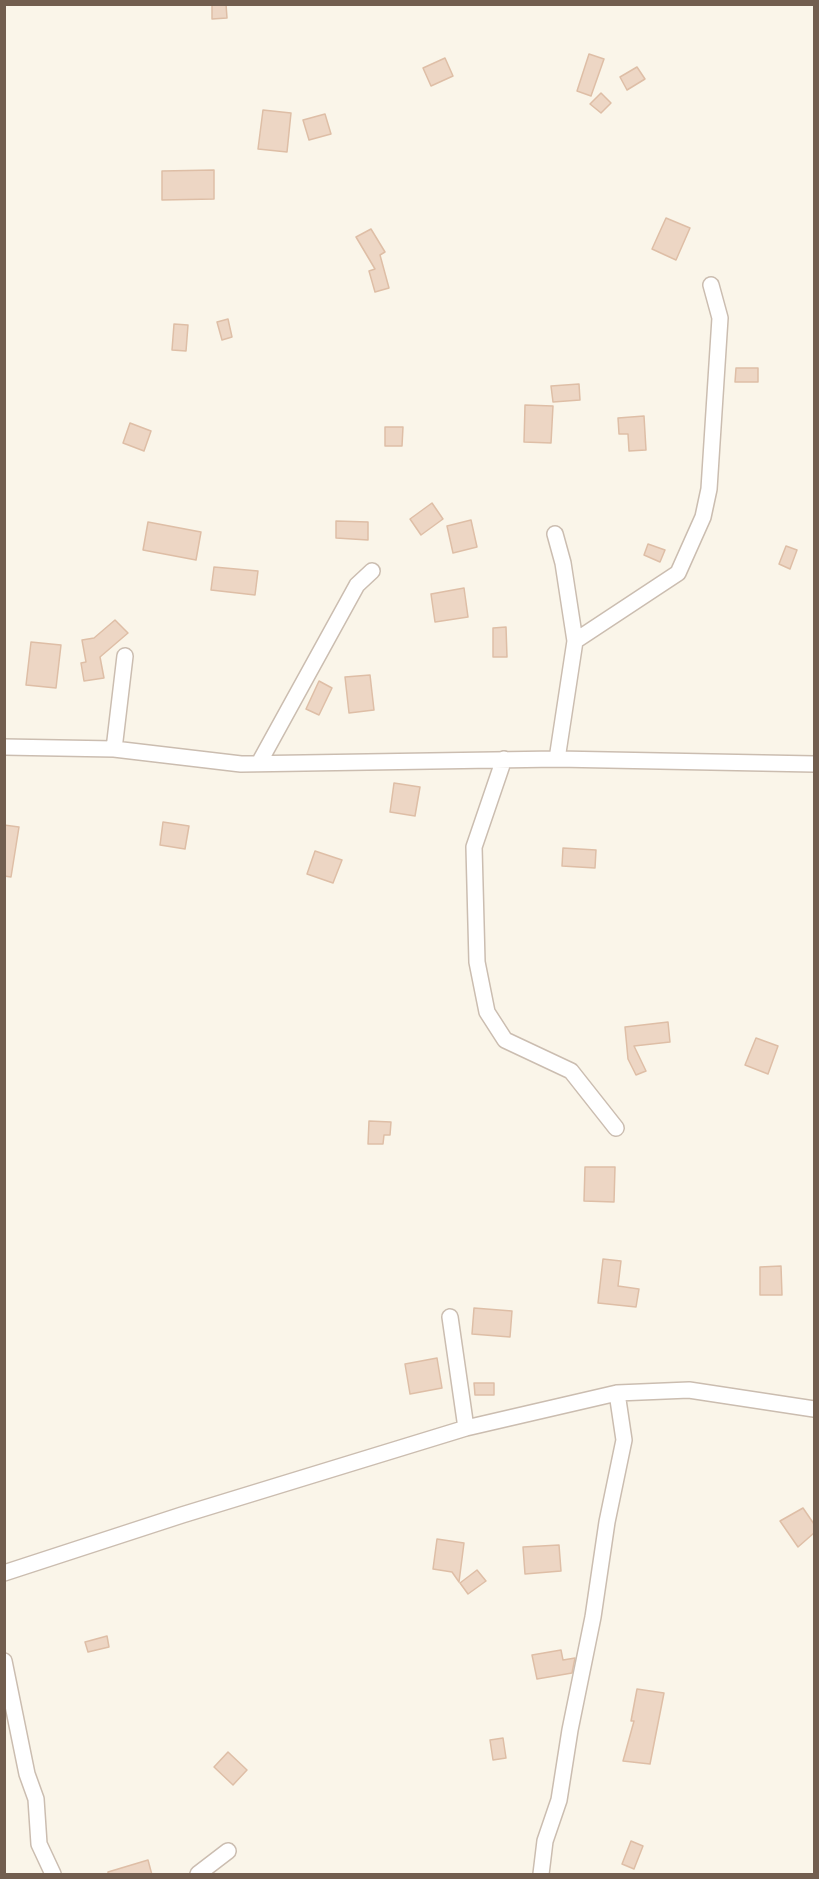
<!DOCTYPE html>
<style>
body{margin:0}
#map{position:relative;width:819px;height:1879px;overflow:hidden;background:#faf5e9;font-family:"Fira Sans Condensed",sans-serif}
canvas{display:block}
.frame{position:absolute;inset:0;border:6px solid #725e4f;pointer-events:none}
</style>
<div id="map">
<canvas width="819" height="1879"></canvas>
<div class="frame"></div>
</div>
<script>
const ctx = document.querySelector('canvas').getContext('2d');
ctx.lineJoin = 'round';
function fillPath(path, color) { ctx.fillStyle = color; ctx.fill(path, 'evenodd'); }
function strokePath(path, color, width, dash) { ctx.strokeStyle = color; ctx.lineWidth = width; ctx.lineCap = dash ? 'butt' : 'round'; ctx.setLineDash(dash || []); ctx.stroke(path); }
const building = new Path2D(`
 M212,4h14l1,14 -15,1z
 M589,54l15,5 -13,37 -14,-5z
 M445,58l8,18 -22,10 -8,-18z
 M637,67l8,12 -18,11 -7,-13z
 M601,93l10,10 -10,10 -11,-9z
 M263,110l28,3 -4,39 -29,-3z
 M325,114l6,20 -22,6 -6,-20z
 M214,170v29l-52,1v-29z
 M666,218l24,10 -14,32 -24,-11z
 M371,229l14,23 -5,3 9,33 -14,4 -6,-21 6,-2 -19,-32z
 M228,319l4,18 -10,3 -5,-18z
 M174,324l14,1 -2,26 -14,-1z
 M736,368h22v14h-23z
 M579,384l1,16 -27,2 -2,-16z
 M525,405l28,1 -2,37 -27,-1z
 M644,416l2,34 -17,1 -1,-17h-9l-1,-16z
 M130,423l21,8 -7,20 -21,-8z
 M385,427h18l-1,19h-17z
 M432,503l11,16 -22,16 -11,-16z
 M471,520l6,27 -24,6 -6,-27z
 M336,521l32,1v18l-32,-2z
 M148,522l53,10 -5,28 -53,-10z
 M648,544l17,6 -5,12 -16,-7z
 M786,546l11,4 -7,19 -11,-5z
 M214,567l44,4 -3,24 -44,-5z
 M464,588l4,29 -33,5 -4,-28z
 M115,620l13,13 -28,24 4,21 -20,3 -3,-18 5,-1 -4,-22 12,-2z
 M506,627l1,30h-14v-29z
 M31,642l30,3 -5,43 -30,-3z
 M370,675l4,35 -25,3 -4,-36z
 M319,681l13,7 -13,27 -13,-6z
 M394,783l26,4 -5,29 -25,-4z
 M163,822l26,4 -4,23 -25,-4z
 M4,825l15,2 -8,50 -7,-1z
 M563,848l33,2 -1,18 -33,-2z
 M315,851l27,9 -9,23 -26,-9z
 M668,1022l2,20 -36,4 12,25 -10,4 -8,-16 -3,-32z
 M756,1038l22,8 -10,28 -23,-9z
 M369,1121l22,1 -1,13h-6l-1,9h-15z
 M585,1167h30l-1,35 -30,-1z
 M603,1259l18,2 -3,25 21,3 -3,18 -38,-4z
 M781,1266l1,29h-22v-28z
 M474,1308l38,3 -2,26 -38,-3z
 M437,1358l5,30 -32,6 -5,-30z
 M474,1383h20v12h-19z
 M803,1508l11,16v9l-16,14 -18,-26z
 M437,1539l27,4 -5,39 -7,-10 -19,-3z
 M559,1545l2,26 -36,3 -2,-27z
 M477,1570l9,11 -18,13 -8,-11z
 M107,1636l2,11 -21,5 -3,-10z
 M561,1650l2,10 12,-2 -3,15 -35,6 -5,-24z
 M637,1689l27,4 -14,71 -27,-3 11,-40h-3z
 M503,1738l3,20 -13,2 -3,-20z
 M228,1752l19,18 -14,15 -19,-18z
 M631,1841l12,5 -9,23 -12,-5z
 M148,1860l4,15h-44v-3z`);
const street = new Path2D(`
 M555,534l8,29 12,78 -18,118
 M575,641l103,-68 25,-56 6,-28 11,-171 -9,-33
 M4,747l110,2 127,15 316,-5 257,5
 M114,749l11,-93
 M504,759l-30,88 3,115 10,50 18,28 66,31 45,57
 M259,763l98,-178 15,-14
 M450,1317l16,111
 M4,1573l178,-58 284,-87 151,-35 72,-3 125,19
 M4,1661l23,113 9,25 3,45 14,30
 M198,1874l30,-23
 M541,1874l4,-33 14,-41 11,-70 23,-113 14,-95 17,-82 -7,-47`);
fillPath(building, '#edd6c4');
strokePath(building, '#debea6', 1.5);
strokePath(street, '#cbbdb0', 18);
strokePath(street, '#fff', 15);
</script>
